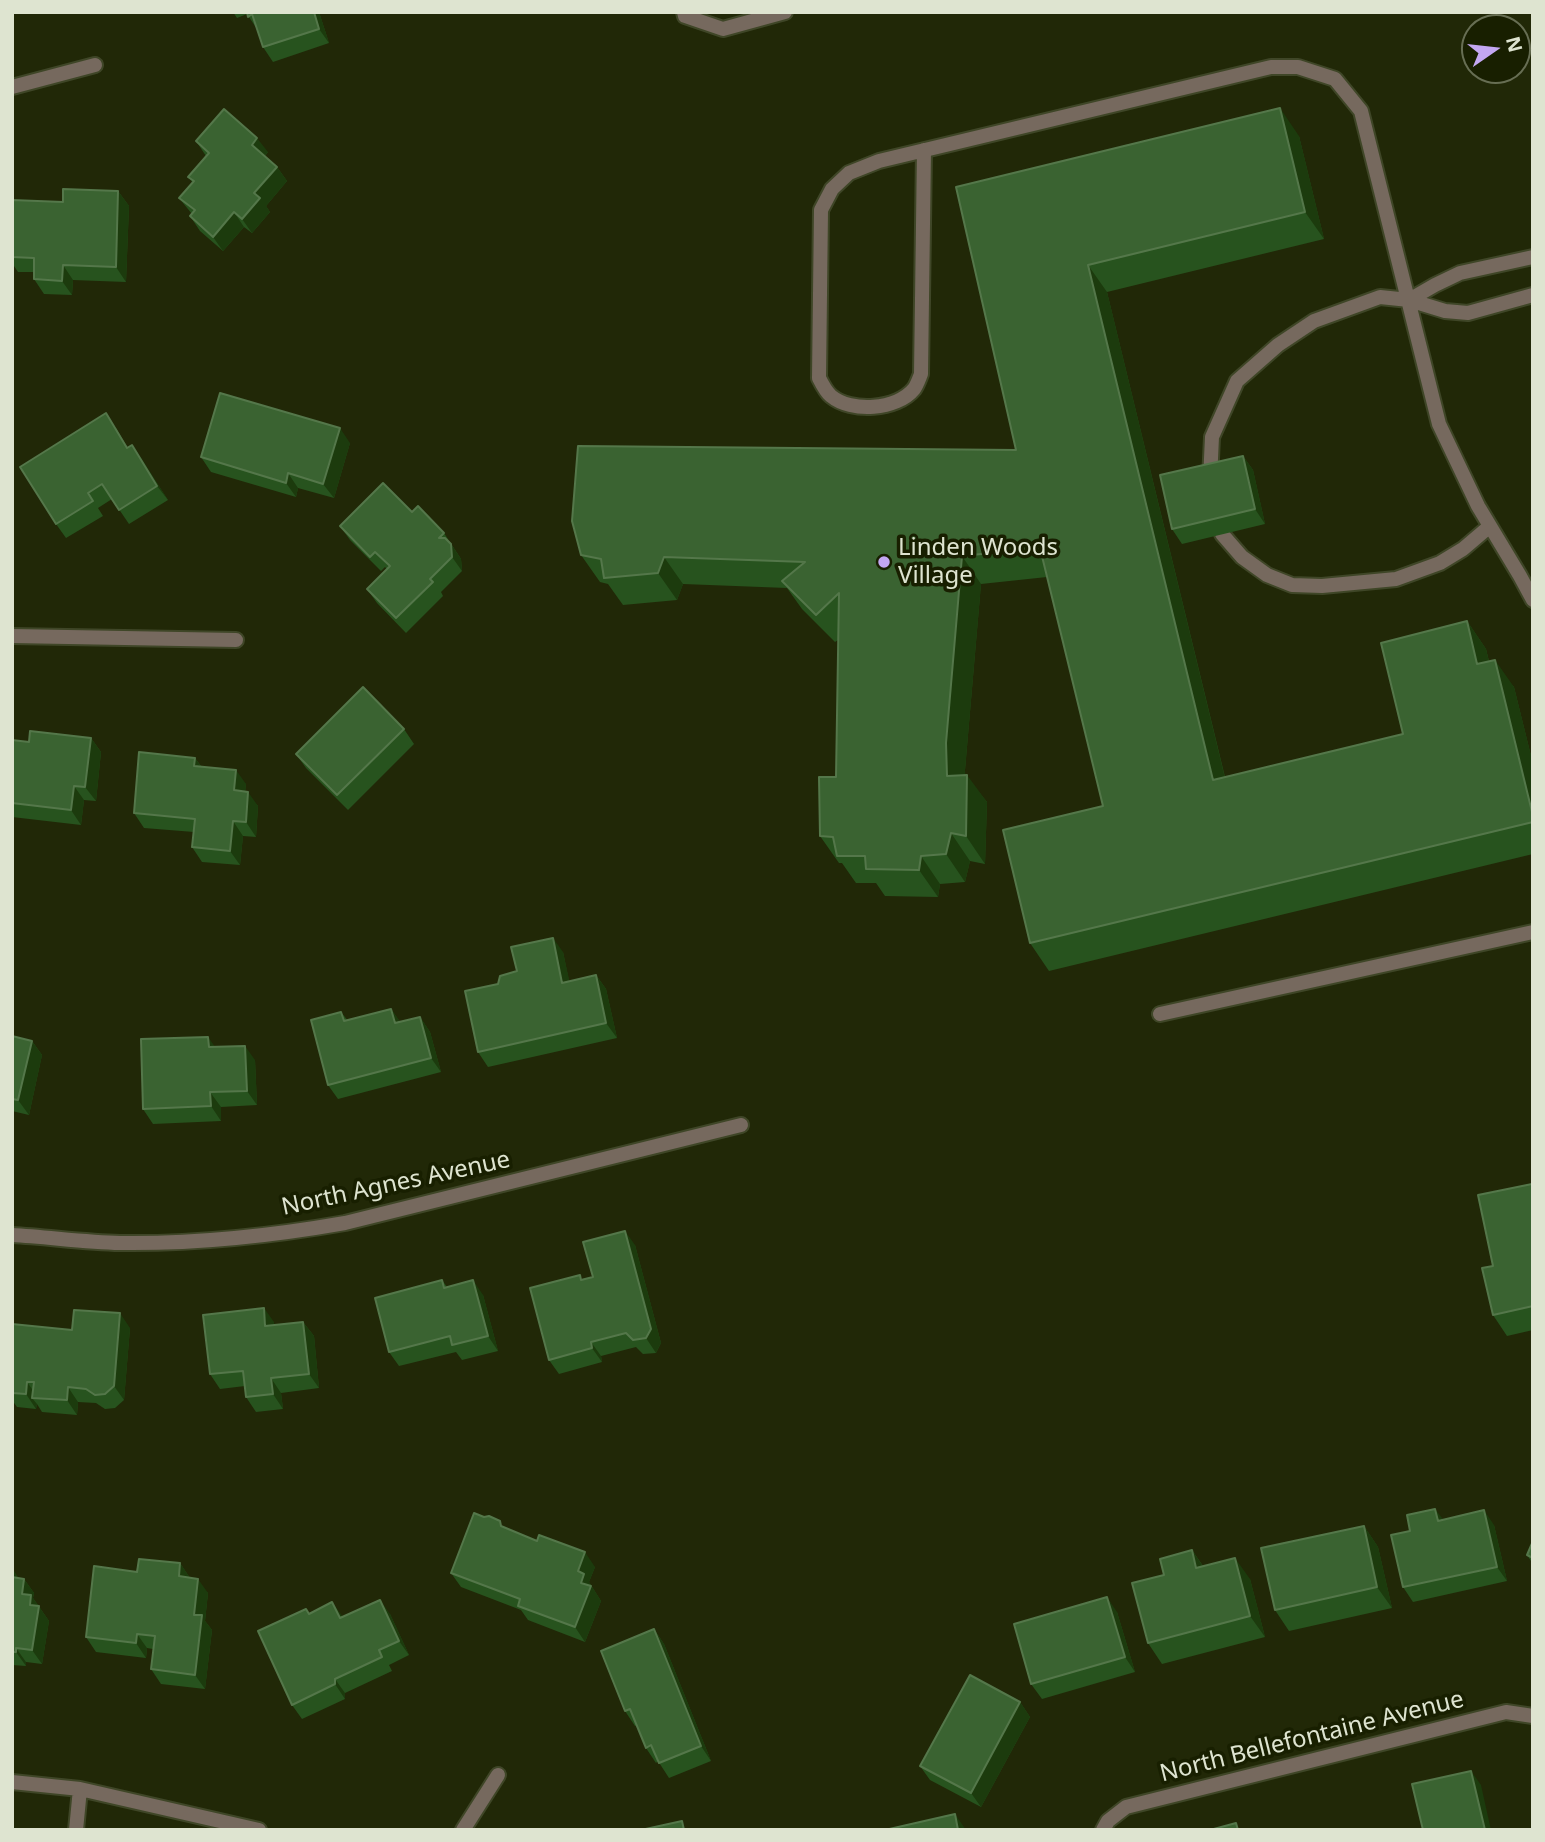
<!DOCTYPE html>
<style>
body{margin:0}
#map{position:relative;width:1545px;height:1842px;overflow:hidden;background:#212807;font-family:"Noto Sans",sans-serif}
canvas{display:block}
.frame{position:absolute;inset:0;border:14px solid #dee4d0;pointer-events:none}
.north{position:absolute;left:1461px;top:14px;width:70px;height:70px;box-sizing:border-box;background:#181f00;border:2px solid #676e53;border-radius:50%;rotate:76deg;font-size:19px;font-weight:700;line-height:28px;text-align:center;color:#dee4d0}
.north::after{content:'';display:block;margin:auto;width:24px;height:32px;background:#c3a7f2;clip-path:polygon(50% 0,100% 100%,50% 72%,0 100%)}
</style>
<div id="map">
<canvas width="1545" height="1842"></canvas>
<div class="frame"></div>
<div class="north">N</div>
</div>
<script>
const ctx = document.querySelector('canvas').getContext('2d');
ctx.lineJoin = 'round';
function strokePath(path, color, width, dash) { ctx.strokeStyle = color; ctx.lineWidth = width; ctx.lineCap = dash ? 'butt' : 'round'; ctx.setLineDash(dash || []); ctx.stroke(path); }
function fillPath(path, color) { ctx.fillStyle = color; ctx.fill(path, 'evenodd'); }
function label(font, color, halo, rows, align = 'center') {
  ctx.font = font + ' "Noto Sans",sans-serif'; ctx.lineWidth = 7; ctx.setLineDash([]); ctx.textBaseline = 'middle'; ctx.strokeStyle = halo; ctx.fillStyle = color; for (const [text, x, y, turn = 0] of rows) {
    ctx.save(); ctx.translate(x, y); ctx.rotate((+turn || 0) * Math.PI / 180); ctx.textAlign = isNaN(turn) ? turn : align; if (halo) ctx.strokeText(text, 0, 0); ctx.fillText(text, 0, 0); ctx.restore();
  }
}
const lane = new Path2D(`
 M684,12l1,4 38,13 62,-17
 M924,150l-3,224c-2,5 -4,11 -7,15 -17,21 -63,24 -83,7 -5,-4 -9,-12 -12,-18l2,-168 11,-21 17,-16 30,-12 392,-94h27l37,12 26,32 78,313 39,82 42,70 13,24
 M1409,300l26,-15 25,-12 73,-16
 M1210,480l2,-43 25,-56 41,-36 36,-24 66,-24 29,3 36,11 23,2 65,-18
 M1222,534l20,23 25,18 25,10 30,1 74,-7 44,-16 23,-14 27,-23
 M1160,1014l373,-82`);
const street = new Path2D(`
 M12,87l83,-22
 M12,636l224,4
 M12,1235c36,2 72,7 108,8 75,1 151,-7 225,-20l396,-98
 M12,1782l68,7 179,41
 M76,1830l4,-41
 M463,1830l35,-55
 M1103,1830l5,-9 18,-14 380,-95 27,4`);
const wall = new Path2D(`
 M233,12h86l10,31 -56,19 -10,-15 -6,-18 -10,-15 -10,4z
 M1299,136l25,103 -217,53 118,485 178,-43 64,-113 19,28 3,12 25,26 19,77v90l-484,117 -19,-28 73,-137 -56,-229 -66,7 -16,186v5l22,27 -2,62 -15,-3 -5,21 -25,2 -2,13 -53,-1 -9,-13h-20l-14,-20h-3l-19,-27 16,-59 2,-137 -3,2 -33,-33 -15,-21 -104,-4 -6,16 -54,5 -15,-21 -8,-2 -19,-27 435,-105 -60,-263z
 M196,141l72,11 -3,4 12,11 10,14 -21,25 4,6 -18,21 -8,-6 -21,24 -23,-20 -10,-15 2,-2 -13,-16 14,-15 -5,-6 18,-21z
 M118,191l11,15 -3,76 -53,-2 -1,15 -28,-1 -10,-15v-7h-16l-6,-9v-63l51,2z
 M116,428l12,20 4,-3 36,55 -39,24 -17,-25 -14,9 5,8 -37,22 -10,-14z
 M350,443l-16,55 -36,-10 -2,9 -85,-25 -10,-15z
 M1243,456l10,14 12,54 -83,20 -10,-15z
 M412,512l32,21 17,26 1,12 -21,21 2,4 -37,37 -29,-30 -10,-14 20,-20 -2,-2 -4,4 -31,-31 -10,-14z
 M404,729l10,15 -66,66 -42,-42 -10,-14z
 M91,738l10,14 -5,49 -12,-1 -3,25 -69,-8v-77l17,2z
 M195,758l6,8 45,18 -1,8 13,14 -2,31 -13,-1 -3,29 -38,-3 -10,-15 2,-15 -50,-4 -10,-15z
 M563,952l6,29 27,-6 10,14 11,49 -129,29 -10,-15 20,-68 19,-13z
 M391,1009l9,13 20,-5 10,15 11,40 -103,27 -10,-14 13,-73 7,9z
 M12,1036l20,5 10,14 -13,60 -17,-4z
 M255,1060l2,45 -36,2v14l-68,3 -10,-15z
 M1532,1184l1,2v144l-26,6 -14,-21v-49z
 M635,1245l26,98 -5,10 -13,1 -7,-7 -35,9 1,6 -43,12 -10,-14 34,-80 10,-3z
 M442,1280l5,7 36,8 15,56 -36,9 -6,-8 -57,14 -10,-14z
 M274,1322v3l29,-3 11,14 5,52 -38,5 2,16 -27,3 -10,-15 -1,-11 -25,3 -10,-15z
 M12,1324l60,6 58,-2 -6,72 -9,8 -10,1 -9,-6 -18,-1 -1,13 -35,-3 -5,-8 -1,5 -19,-2 -5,-7z
 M1443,1519l51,6 13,56 -94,21 -10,-15 7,-56z
 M1364,1526l14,21 14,61 -103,23 -14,-21z
 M504,1528l91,39 -6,15 12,19 -16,41 -57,-22 -7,-10 -60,-23 -10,-14z
 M1533,1541v23l-6,-9z
 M1192,1550l11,16 47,13 15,58 -103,27 -14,-21 16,-68z
 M180,1563l10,15 18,15 -3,28 7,9 -7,59 -44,-5 -10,-15 2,-20 -6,-1 -1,10 -50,-6 -10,-15 51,-65z
 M12,1568l6,10 6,1 10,14 -1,5 16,23 -7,43 -16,-2v4l-14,-1z
 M1117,1612l18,60 -93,27 -11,-15z
 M309,1614l34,3 47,-3 19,41 -20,10 3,6 -47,22v6l-43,20 -10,-14z
 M654,1629l10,15 47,117 -42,17 -11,-17 -2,2 -10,-15 -9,-23 -2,1 -10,-15z
 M1020,1702l10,15 -49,90 -51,-27 -10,-14z`);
const shadedWall = new Path2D(`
 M314,12h5l10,31 -10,-14z
 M1280,108l19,28 25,103 -19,-27z
 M257,138l11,14 -6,7 -10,-14z
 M277,167l10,14 -21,25 4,6 -18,21 -10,-14 12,-26z
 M118,191l11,15 -3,76 -10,-15z
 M234,212l10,15 -21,24 -10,-14z
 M63,265l10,15 -1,15 -10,-14z
 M1088,265l19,27 125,515 -19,-27z
 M340,428l10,15 -16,55 -11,-14z
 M132,445l10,14 26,41 -11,-14z
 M1243,456l10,14 12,54 -10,-15z
 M288,473l10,15 -2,9 -10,-14z
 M451,544l10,15 1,12 -10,-14z
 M962,556l19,28 -16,186 2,33v-28l20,27 -2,62 -19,-28 -19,-60 -1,-33z
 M664,557l19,27 -6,16 -19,-27z
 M1467,621l19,28 10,42 -19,-27z
 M1495,660l19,27 19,77v52z
 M91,738l10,14 -5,49 -11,-14z
 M195,758l10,14 -11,-6z
 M236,770l10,14 -2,21 -10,-15z
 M74,786l10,14 -3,25 -10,-15z
 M248,792l10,14 -2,31 -10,-15z
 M233,821l10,15 -3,29 -10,-14z
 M951,833l19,28 -5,21 -19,-28z
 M921,856l19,28 -2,13 -19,-27z
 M553,938l10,14 10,45 -11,-14z
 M596,975l10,14 11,49 -11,-15z
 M391,1009l11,15 -7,-1z
 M420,1017l10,15 11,40 -10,-14z
 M208,1037l10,14 -9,-4z
 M32,1041l10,14 -13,60 -11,-15z
 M245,1046l10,14 2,45 -10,-14z
 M210,1092l11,15v14l-10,-15z
 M625,1231l10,14 26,98 -5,10 -10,-15z
 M473,1280l10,15 15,56 -10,-15z
 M264,1308l10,14 2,18 -11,-14z
 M120,1313l10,15 -6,72 -10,-14z
 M303,1322l11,14 5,52 -10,-14z
 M591,1342l10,14 1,6 -10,-14z
 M271,1378l10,15 2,16 -10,-15z
 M27,1382l10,14 -5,2 5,6 -1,5 -10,-15z
 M68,1387l10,15 -1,13 -10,-15z
 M1435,1509l11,14 -8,-2z
 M1484,1510l10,15 13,56 -10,-14z
 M1364,1526l14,21 14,61 -15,-21z
 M1192,1550l14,21 -10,-3z
 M585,1552l10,15 -6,15 12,19 -16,41 -10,-15 6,-44 -3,-12z
 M1235,1558l15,21 15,58 -15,-21z
 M180,1563l10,15 -11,-2z
 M12,1568l6,9 -2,13 -4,-6z
 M24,1579l10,14 -1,5 16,23 -7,43 -10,-14 -10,-56z
 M198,1579l10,14 -3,28 7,9 -7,59 -10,-14 -1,-60z
 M1107,1597l10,15 18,60 -10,-15z
 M380,1600l10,14 19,41 -10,-14z
 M332,1602l11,15 -3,1z
 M654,1629l10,15 47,117 -10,-15z
 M137,1634l10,14 -1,10 -10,-15z
 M16,1648l10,14v4l-10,-14z
 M335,1679l10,14v6l-10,-15z
 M1020,1702l10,15 -49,90 -10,-14z
 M1471,1771l10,14 10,45h-6z
 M955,1814l11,16h-8z`);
const building = new Path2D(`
 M247,12h67l5,17 -56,18 -11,-33 -4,3z
 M1280,108l25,104 -217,53 125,515 190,-46 -22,-91 86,-22 10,43 18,-4 38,156v6l-503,121 -27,-113 100,-24 -63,-258 -78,8 -16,187 1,33 20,-1 -1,61 -15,-3 -5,21 -25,2 -2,14 -53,-1 -1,-13h-28l-4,-19 -13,-1 -1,-59h17l3,-184 -23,22 -34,-34 23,-19 -141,-5 -6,16 -54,5 -3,-19 -20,-4 -9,-34 6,-75 438,4 -60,-263z
 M224,109l33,29 -5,7 25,22 -23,26 6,5 -18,21 -8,-7 -21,25 -23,-21 5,-6 -16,-12 15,-17 -6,-4 21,-24 -13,-12z
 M63,189l55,2 -2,76 -53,-2 -1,16 -28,-2v-21l-22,-1v-57l51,2z
 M220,393l120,35 -17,56 -35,-11 -2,10 -85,-26z
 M106,413l21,35 5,-3 25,41 -38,24 -17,-26 -14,9 5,8 -37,23 -36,-57z
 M1243,456l12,53 -83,20 -12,-54z
 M383,483l29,29 6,-6 26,27 -5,5h6l6,6 1,13 -22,22 3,3 -37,36 -29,-29 23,-23 -15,-14 -5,5 -30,-31z
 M363,687l41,42 -67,66 -41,-41z
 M30,731l61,7 -6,49 -11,-1 -3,24 -59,-7v-63l17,2z
 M139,752l56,6 -1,8 42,4 -2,20 14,2 -2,30 -13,-1 -3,30 -38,-4 3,-28 -61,-6z
 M553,938l9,45 34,-8 10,48 -128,29 -13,-61 33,-7 2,-8 17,-5 -6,-24z
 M391,1009l4,14 25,-6 11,41 -103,27 -17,-65 30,-8 3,9z
 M12,1036l20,5 -14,59 -6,-1z
 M208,1037l1,10 36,-1 2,45 -37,1 1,14 -68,3 -2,-70z
 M1532,1184l1,6v116l-40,9 -11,-47 11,-2 -15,-71z
 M625,1231l26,98 -5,9 -13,2 -7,-7 -35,9 1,6 -43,12 -19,-72 50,-13 1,5 12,-3 -10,-35z
 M442,1280l2,8 29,-8 15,56 -36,9 -2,-9 -61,16 -14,-54z
 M264,1308l1,18 38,-4 6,52 -38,4 2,16 -27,3 -3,-26 -33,3 -7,-59z
 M74,1310l46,3 -6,73 -9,8 -10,1 -9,-6 -18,-2 -1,13 -35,-2 2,-16h-7l-1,12 -14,-1v-69l60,6z
 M1435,1509l3,12 46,-11 13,57 -94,20 -12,-52 19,-4 -3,-16z
 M474,1513l10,4 5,-1 11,5 1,5 36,15 2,-6 46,17 -7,19 6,3 -3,9 10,3 -16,41 -57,-21 2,-7 -69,-26z
 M1364,1526l13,61 -102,23 -14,-62z
 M1533,1541v17l-6,-3z
 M1192,1550l4,18 39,-10 15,58 -102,27 -16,-60 32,-8 -4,-16z
 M139,1559l41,4 -1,13 19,3 -4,36h8l-7,60 -44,-6 4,-33 -18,-2 -1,9 -50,-6 8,-71 43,6z
 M12,1577l12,2 -2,15 9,1 -1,10 9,1 -7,44 -16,-2v4h-4z
 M1107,1597l18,60 -94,27 -17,-60z
 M380,1600l19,41 -20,9 3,7 -47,22v5l-43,21 -34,-74 48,-22 3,5 23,-12 8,16z
 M654,1629l47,117 -42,17 -8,-18 -5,3 -16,-39 -5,2 -24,-60z
 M970,1675l50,27 -49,91 -51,-27z
 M1471,1771l14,59h-62l-11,-46z
 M955,1814l3,16h-73z
 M682,1821l2,9h-43z
 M1236,1823l2,7h-28z`);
const markers = [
 [884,562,7,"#c3a7f2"]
];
const poiNames = [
 ["Linden Woods",898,548],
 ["Village",898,576]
];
const streetNames = [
 ["North Agnes Avenue",396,1184,-12],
 ["North Bellefontaine Avenue",1312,1737,-14]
];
strokePath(lane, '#3f4627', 18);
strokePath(street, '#3f4627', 18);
strokePath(lane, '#76695e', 14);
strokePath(street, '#76695e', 14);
fillPath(wall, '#27531e');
fillPath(shadedWall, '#1c3b0d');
fillPath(building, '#3a6331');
strokePath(building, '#54774a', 2);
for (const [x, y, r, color] of markers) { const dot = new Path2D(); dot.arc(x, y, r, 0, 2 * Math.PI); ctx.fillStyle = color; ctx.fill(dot); strokePath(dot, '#181f00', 2.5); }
label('24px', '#dee4d0', '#181f00', poiNames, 'left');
label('24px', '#dee4d0', '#181f00', streetNames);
</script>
